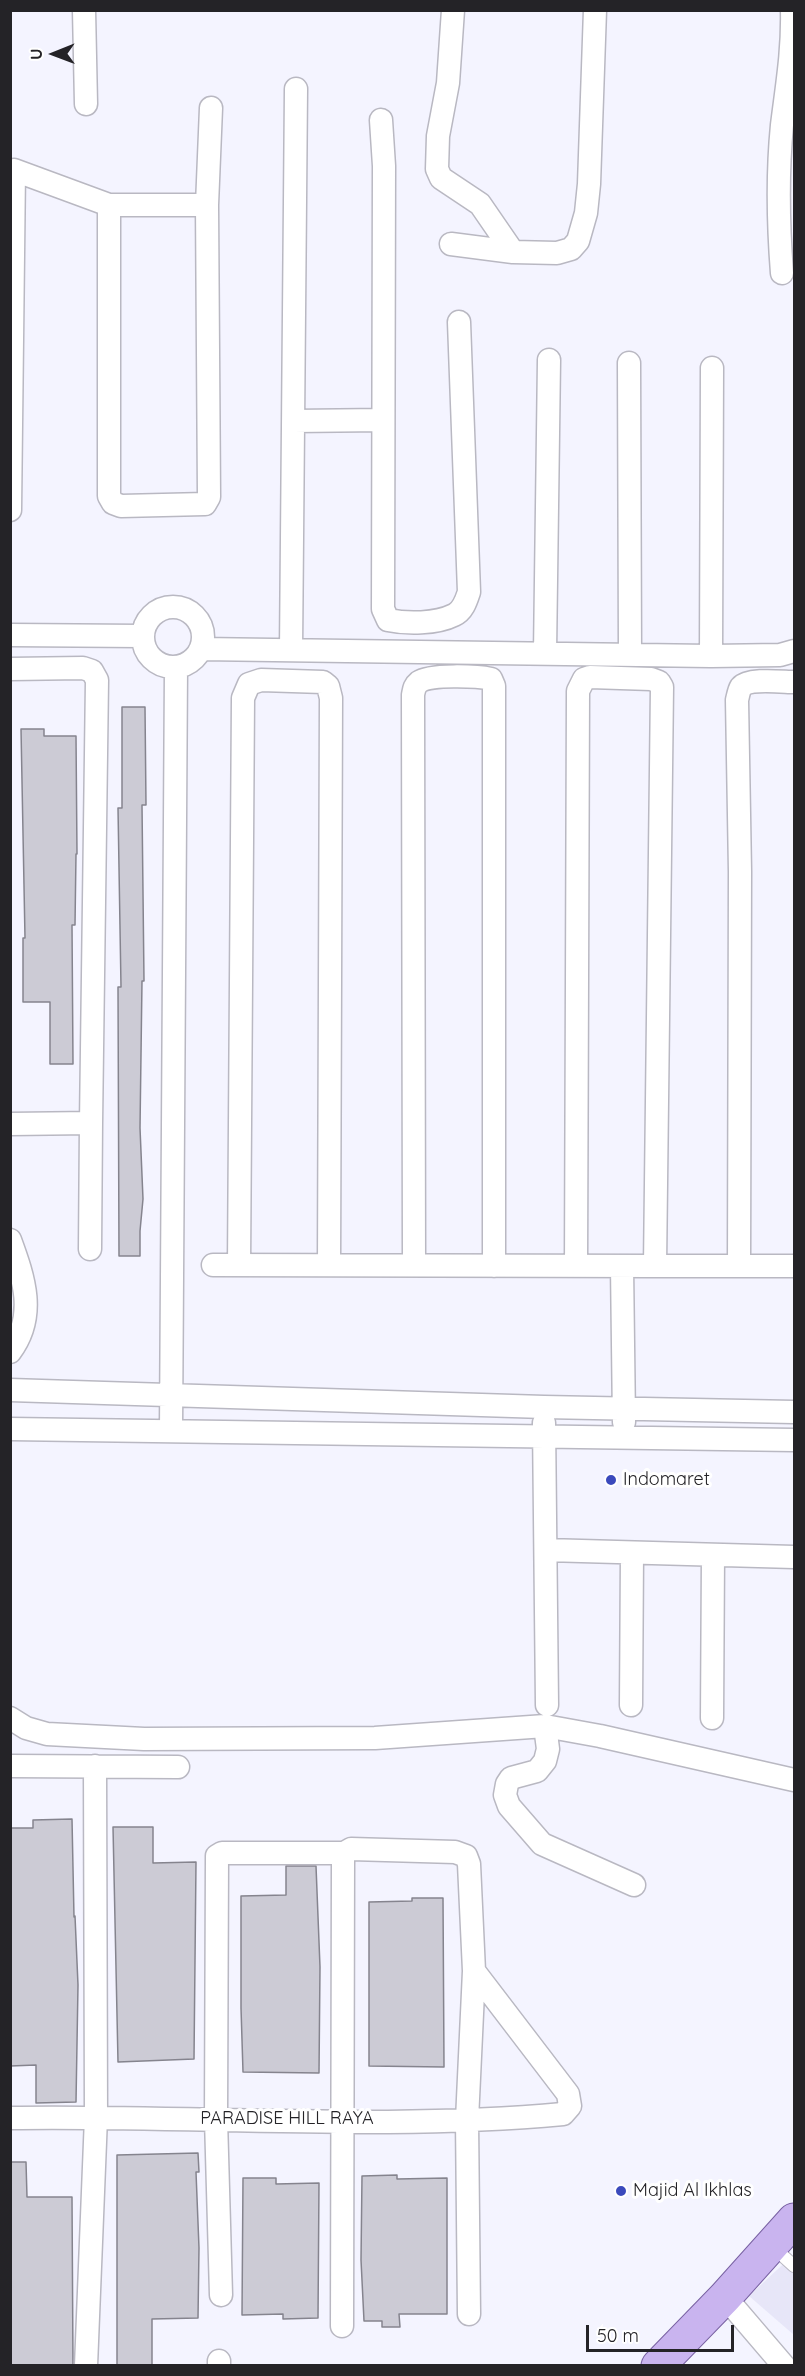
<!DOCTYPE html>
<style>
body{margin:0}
#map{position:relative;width:805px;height:2376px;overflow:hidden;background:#f4f4ff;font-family:Quicksand,sans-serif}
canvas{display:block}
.frame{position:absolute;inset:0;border:12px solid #242327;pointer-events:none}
.north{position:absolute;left:24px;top:24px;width:60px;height:60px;-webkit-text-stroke:4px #fff;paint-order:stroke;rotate:269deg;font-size:16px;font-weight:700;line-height:24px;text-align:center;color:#242327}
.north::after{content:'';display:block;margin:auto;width:21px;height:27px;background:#242327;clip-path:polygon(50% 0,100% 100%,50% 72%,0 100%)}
.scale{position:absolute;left:586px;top:2325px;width:148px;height:27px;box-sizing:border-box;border:3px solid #242327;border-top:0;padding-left:8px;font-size:18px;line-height:21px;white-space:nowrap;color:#242327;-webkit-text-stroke:4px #fff;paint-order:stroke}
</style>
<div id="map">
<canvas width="805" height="2376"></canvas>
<div class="frame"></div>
<div class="north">U</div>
<div class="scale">50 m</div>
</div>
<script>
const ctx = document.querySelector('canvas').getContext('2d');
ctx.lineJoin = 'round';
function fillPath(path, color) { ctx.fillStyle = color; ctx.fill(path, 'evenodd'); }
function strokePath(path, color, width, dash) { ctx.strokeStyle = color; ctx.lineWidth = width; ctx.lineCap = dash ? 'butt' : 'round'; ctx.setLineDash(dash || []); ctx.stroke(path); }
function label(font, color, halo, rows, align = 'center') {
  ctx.font = font + ' Quicksand,sans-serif'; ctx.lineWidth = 6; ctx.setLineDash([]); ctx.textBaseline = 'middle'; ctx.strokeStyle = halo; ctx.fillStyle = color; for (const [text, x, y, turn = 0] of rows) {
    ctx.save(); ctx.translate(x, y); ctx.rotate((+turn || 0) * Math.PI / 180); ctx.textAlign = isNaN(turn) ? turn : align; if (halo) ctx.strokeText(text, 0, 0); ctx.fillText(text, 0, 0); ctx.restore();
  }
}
const built = new Path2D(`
 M794,2254v81l-45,-39z`);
const building = new Path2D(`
 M122,707h23l1,98h-4l2,176h-2l-2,147 3,71 -3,32v25h-21l-1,-269h3l-3,-179h4z
 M21,729h23v7h32l1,118h-1l-1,71h-3l1,139h-23v-62h-27v-64h2z
 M72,1819l2,98 1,-1 3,69 -2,117 -40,1v-38l-26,1v-238h23v-8z
 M113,1827h40v36l43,-1 -2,197 -76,3z
 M286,1866h30l4,101 -1,106 -76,-1 -2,-64v-112l45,-1z
 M412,1898h31l1,169 -75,-1v-164l43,-1z
 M198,2153l1,19h-3l3,76 -1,70 -46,1v47h-35v-211z
 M10,2162h16l1,35h45l1,169h-63z
 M397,2175v4l50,-1v136h-48l1,13h-18v-6h-18l-3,-61 1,-84z
 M243,2178h33v6l43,-1 -1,135 -35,1v-5l-41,1z`);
const service = new Path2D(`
 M773,2247l21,19`);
const minor = new Path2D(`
 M84,10l2,94
 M453,10l-5,73 -10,53 -1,33 4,9 39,26 33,48
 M381,120l3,46 -1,443 5,11c19,4 48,4 66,-5 9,-4 12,-14 15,-23l-10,-270
 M109,205v291l4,7 8,3 84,-2 4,-7 -2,-292 4,-97
 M451,244l62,8 44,1 14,-4 7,-8 8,-28 3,-29 6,-174
 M782,273c-4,-51 -5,-97 0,-148 5,-40 11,-74 10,-115
 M629,363l1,291
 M294,421l89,-1
 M10,510l4,-340 95,35h98
 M143 637a30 30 0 1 1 60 0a30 30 0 1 1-60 0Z
 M10,635l132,1
 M201,649l510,7 69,-1 14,-4
 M291,650l5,-561
 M545,653l4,-293
 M711,656l1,-288
 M10,669l73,-1 9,3 5,9 -6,443
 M794,682c-11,0 -45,-4 -53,5 -2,3 -3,9 -4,13l3,172 -1,394h55
 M10,1124l81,-1 -1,126
 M10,1240c14,38 27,76 0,112
 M414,1264l-1,-569c1,-5 1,-9 6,-13 11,-8 58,-6 72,-3l3,7v580
 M213,1265l442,1
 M239,1265l4,-567 6,-14 12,-4 62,2 5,4 3,12 -2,567
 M576,1266l2,-575 6,-12 6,-2 61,2 8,3 3,5 -7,579h84
 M622,1266l2,156
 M10,1390l534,17 250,5
 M544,1423l3,282
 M10,1429l784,11
 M171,1430l5,-762
 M546,1550l248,7
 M631,1705l1,-152
 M10,1718l16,10 21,6 97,5 231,-1 170,-12 55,10 194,44
 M712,1718l1,-163
 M545,1726l3,23 -3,12 -8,10 -26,7 -4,6 -2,11 4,11 33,38 92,41
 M10,1766l168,1
 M10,2118c184,-3 370,13 553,-4l7,-8 -2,-12 -94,-123
 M221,2295l-5,-176 1,-263 5,-3h122l7,-4 104,3 11,4 3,8 5,107 -7,149 2,194
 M725,2297l59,69
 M342,2326l1,-467 1,-6
 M86,2366l10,-249 -1,-351
 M219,2366v-5`);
const primary = new Path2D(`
 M658,2366l67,-69 69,-77`);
const markers = [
 [611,1480,6,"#3a49bc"],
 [621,2191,6,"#3a49bc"]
];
const poiNames = [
 ["Indomaret",623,1480],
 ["Majid Al Ikhlas",633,2191]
];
const streetNames = [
 ["PARADISE HILL RAYA",287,2119]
];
fillPath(built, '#e7e6f8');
fillPath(building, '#cccbd5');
strokePath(building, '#85848e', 1.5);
strokePath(service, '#b9b8c2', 14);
strokePath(minor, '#b9b8c2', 25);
strokePath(primary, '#7861a2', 35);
strokePath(service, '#fff', 12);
strokePath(minor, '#fff', 22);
strokePath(primary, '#c9b4ef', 33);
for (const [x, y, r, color] of markers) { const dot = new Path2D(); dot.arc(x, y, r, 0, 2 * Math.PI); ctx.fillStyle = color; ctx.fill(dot); strokePath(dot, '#fff', 2); }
label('18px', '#242327', '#fff', poiNames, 'left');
label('18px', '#242327', '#fff', streetNames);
</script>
